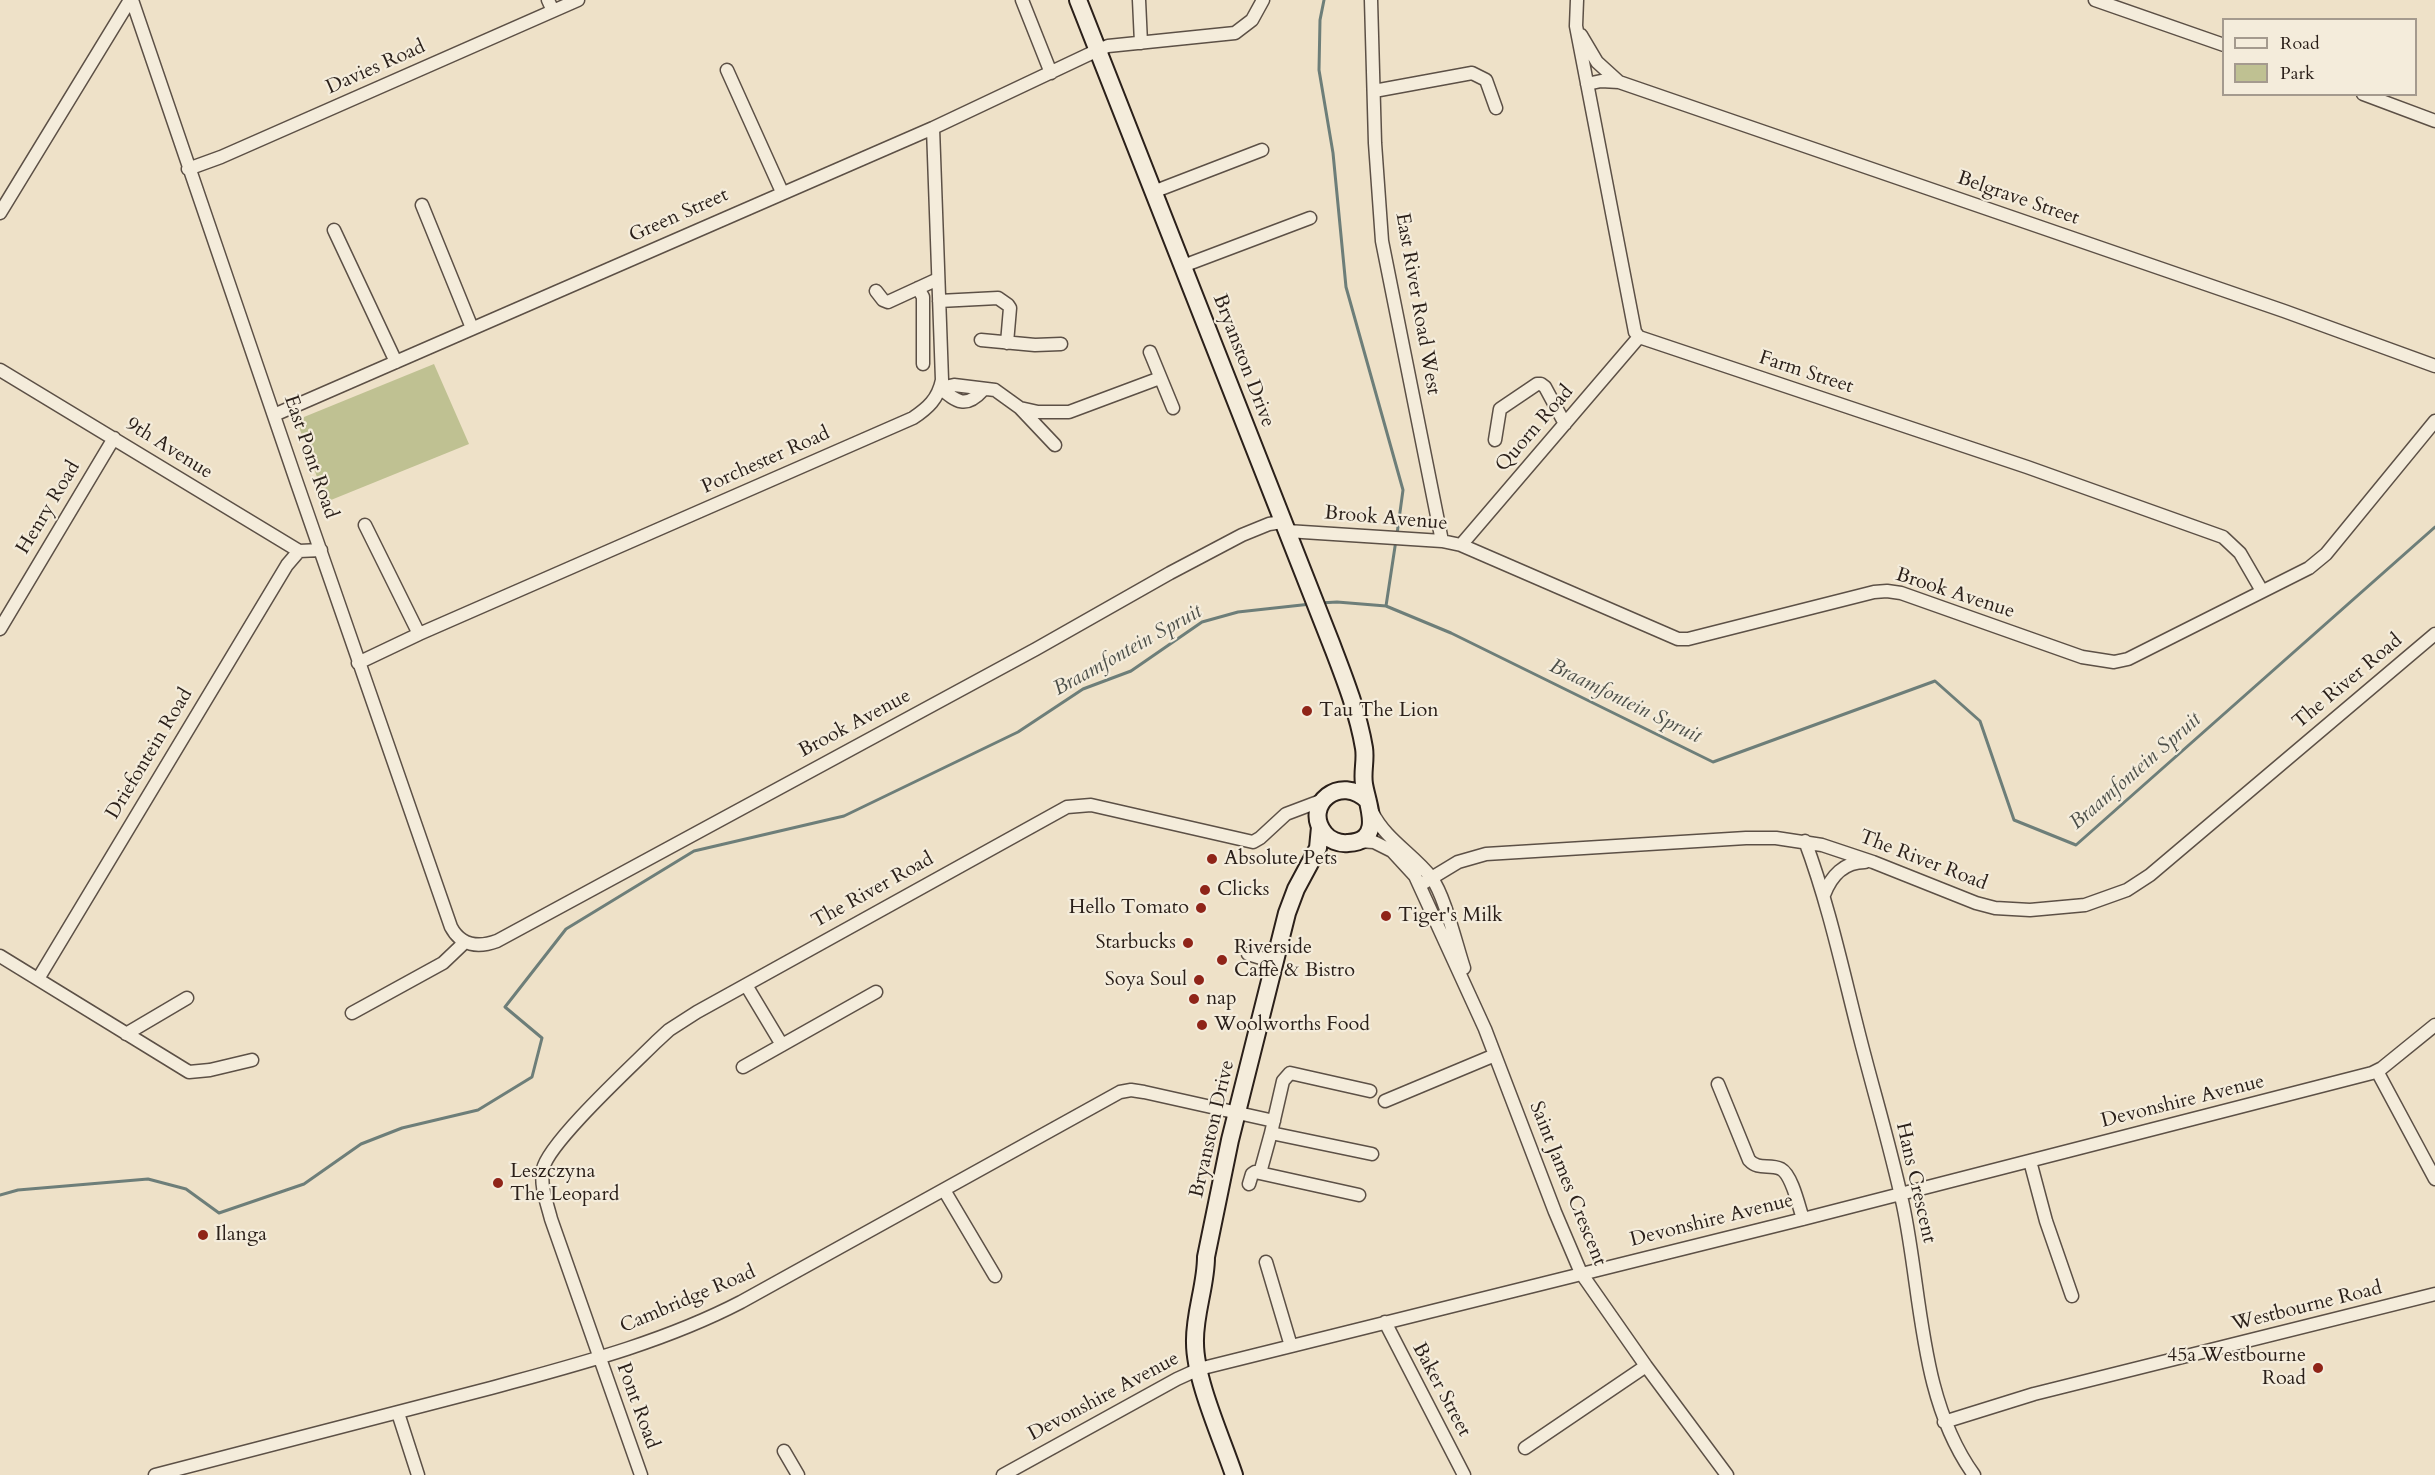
<!DOCTYPE html>
<meta charset="utf-8">
<style>
body{margin:0}
#map{position:relative;width:2435px;height:1475px;overflow:hidden;background:#eee1c8;font-family:Cardo,serif}
canvas{display:block}
.legend{position:absolute;left:2222px;top:18px;width:195px;height:78px;box-sizing:border-box;background:#f4ecdb;border:2px solid #a49a8e;margin:0;padding:8px 10px;list-style:none;font-size:18px;color:#2b201a}
.legend li{display:flex;align-items:center;gap:12px;height:30px}
.legend b{width:30px;border:2px solid #a49a8e}
</style>
<div id="map">
<canvas width="2435" height="1475"></canvas>
<ul class="legend">
<li><b style="height:8px;background:#f4ecdb"></b>Road</li>
<li><b style="height:16px;background:#bfc192"></b>Park</li>
</ul>
</div>
<script>
const ctx = document.querySelector('canvas').getContext('2d');
ctx.lineJoin = 'round';
function fillPath(path, color) { ctx.fillStyle = color; ctx.fill(path, 'evenodd'); }
function strokePath(path, color, width, dash) { ctx.strokeStyle = color; ctx.lineWidth = width; ctx.lineCap = dash ? 'butt' : 'round'; ctx.setLineDash(dash || []); ctx.stroke(path); }
function label(font, color, halo, rows, align = 'center') {
  ctx.font = font + ' Cardo,serif'; ctx.lineWidth = 4.5; ctx.setLineDash([]); ctx.textBaseline = 'middle'; ctx.strokeStyle = halo; ctx.fillStyle = color; for (const [text, x, y, turn = 0] of rows) {
    ctx.save(); ctx.translate(x, y); ctx.rotate((+turn || 0) * Math.PI / 180); ctx.textAlign = isNaN(turn) ? turn : align; if (halo) ctx.strokeText(text, 0, 0); ctx.fillText(text, 0, 0); ctx.restore();
  }
}
const green = new Path2D(`
 M434,364l35,80 -143,58 -27,-75 5,-10z`);
const stream = new Path2D(`
 M1324,0l-4,20 -1,50 14,83 13,134 57,203 -6,44
 M1320,603l17,-1 49,4 65,27 262,129 222,-81 45,40 34,99 62,25 359,-318
 M1386,606l10,-66
 M0,1195l18,-5 130,-11 38,10 33,24 85,-29 57,-40 41,-16 76,-18 54,-33 10,-39 -37,-31 61,-78 128,-78 150,-35 174,-84 65,-43 48,-18 71,-49 36,-10 73,-8`);
const street = new Path2D(`
 M132,0c106,309 210,619 319,927 10,19 27,21 46,14l539,-292 134,-76 72,-38 27,-11 13,-2
 M548,0l5,11
 M1022,0l29,73
 M1139,0l2,43
 M1371,0l4,143 7,98 60,300
 M1577,0l-1,26 59,306 4,5 388,130 196,70 17,16 22,38
 M2095,0l129,45
 M1581,35l16,27 22,20
 M727,70l55,122
 M1587,84l14,-3 18,1 665,229 151,55
 M1374,91l98,-18 14,7 10,28
 M2363,94l72,27
 M188,169l33,-12 357,-157
 M1153,192l109,-42
 M422,205l50,123
 M0,213l130,-213
 M334,230l62,132
 M1183,266l127,-48
 M918,288l5,9v67
 M876,291l7,9 5,2 50,-23
 M939,301l59,-3 10,7 2,3 -3,35
 M981,340l54,5 26,-1
 M1150,352l23,56
 M0,370l299,181 22,-1
 M940,388l14,-3 41,5 25,18 18,4h31l91,-34
 M940,388c17,14 26,21 43,2
 M1020,408l35,37
 M274,415l659,-287 165,-78 10,-4 127,-13 17,-13 11,-20
 M1495,440l5,-31 37,-25h4l4,3 20,37
 M365,525l54,109
 M1287,531l155,10 19,4 217,94h10l186,-47 13,-1 14,2 181,64 32,5 14,-3 181,-91 17,-14 109,-133
 M1461,545l178,-208
 M0,629l114,-191
 M358,663l61,-29 494,-216c15,-10 25,-19 29,-38l-9,-252
 M1372,812c14,28 40,41 59,65 14,19 25,67 33,91
 M1357,841l17,1 18,9 23,25 70,153 70,183 26,61 65,93 81,109
 M1805,841c24,64 38,131 55,197 14,55 31,111 43,167 19,89 16,194 71,270
 M1420,885l38,-23 28,-8 260,-16h30l46,7 51,17 103,41 19,5 35,2 55,-5 42,-15 23,-15 285,-241
 M1824,895c7,-19 20,-33 41,-33
 M1248,954l26,8
 M0,956l189,116 21,-2 42,-10
 M38,979l249,-414 12,-14
 M746,985l36,60
 M352,1013l91,-50 21,-20
 M126,1034l61,-36
 M743,1067l133,-75
 M2377,1071l58,108
 M1718,1084l31,76c10,11 20,3 32,9 11,6 18,38 22,50
 M1370,1091l-80,-18 -7,8 -12,52 101,21
 M1385,1101l110,-46
 M2030,1161l16,60 26,75
 M1260,1173l11,-40
 M1249,1184l3,-10 3,-2 104,23
 M944,1190l51,86
 M1266,1262l25,84
 M1385,1322l79,153
 M398,1413l20,62
 M1944,1422l90,-28 401,-100
 M1525,1448l121,-82
 M784,1451l14,24
 M155,1475c112,-28 224,-57 336,-87 84,-23 171,-45 250,-86l379,-210 11,-2 13,2 130,29
 M641,1475l-90,-256c-4,-16 -11,-33 -8,-50 5,-26 90,-104 113,-127l13,-12 28,-18 370,-205 24,-2 162,37 7,-4 26,-24 37,-14
 M1003,1475l174,-96 22,-10 604,-150 569,-146 10,-5 53,-43`);
const secondary = new Path2D(`
 M1078,0l253,643c13,34 27,69 33,105 2,12 -2,24 0,36 3,20 21,57 -16,59 -9,1 -19,-3 -24,-10 -22,-28 17,-60 44,-32
 M1234,1475c-12,-36 -39,-95 -39,-132 -1,-29 11,-57 11,-86l24,-117 57,-227 9,-24 22,-41 2,-21`);
const markers = [
 [1307,711,6,"#8f2418"],
 [1212,859,6,"#8f2418"],
 [1205,890,6,"#8f2418"],
 [1201,908,6,"#8f2418"],
 [1386,916,6,"#8f2418"],
 [1188,943,6,"#8f2418"],
 [1222,960,6,"#8f2418"],
 [1199,980,6,"#8f2418"],
 [1194,999,6,"#8f2418"],
 [1202,1025,6,"#8f2418"],
 [498,1183,6,"#8f2418"],
 [203,1235,6,"#8f2418"],
 [2318,1368,6,"#8f2418"]
];
const streetNames = [
 ["Davies Road",376,68,-24],
 ["Belgrave Street",2018,199,19],
 ["Green Street",679,216,-24],
 ["East River Road West",1417,304,80],
 ["Bryanston Drive",1243,361,69],
 ["Farm Street",1806,373,18],
 ["Quorn Road",1535,429,-49],
 ["9th Avenue",169,449,32],
 ["East Pont Road",310,457,71],
 ["Porchester Road",766,461,-24],
 ["Henry Road",49,508,-59],
 ["Brook Avenue",1386,519,5],
 ["Brook Avenue",1955,594,18],
 ["The River Road",2348,682,-40],
 ["Brook Avenue",855,724,-28],
 ["Driefontein Road",150,754,-59],
 ["The River Road",1923,861,21],
 ["The River Road",873,891,-29],
 ["Devonshire Avenue",2183,1102,-14],
 ["Bryanston Drive",1213,1129,-77],
 ["Hans Crescent",1915,1183,77],
 ["Saint James Crescent",1567,1184,68],
 ["Devonshire Avenue",1712,1221,-14],
 ["Cambridge Road",688,1300,-23],
 ["Westbourne Road",2307,1307,-14],
 ["Baker Street",1441,1390,62],
 ["Devonshire Avenue",1104,1397,-28],
 ["Pont Road",637,1406,70]
];
const poiNames = [
 ["Tau The Lion",1319,711],
 ["Absolute Pets",1224,859],
 ["Clicks",1217,890],
 ["Hello Tomato",1189,908,"right"],
 ["Tiger's Milk",1398,916],
 ["Starbucks",1176,943,"right"],
 ["Riverside",1234,948],
 ["Caffè & Bistro",1234,971],
 ["Soya Soul",1187,980,"right"],
 ["nap",1206,999],
 ["Woolworths Food",1214,1025],
 ["Leszczyna",510,1172],
 ["The Leopard",510,1195],
 ["Ilanga",215,1235],
 ["45a Westbourne",2306,1356,"right"],
 ["Road",2306,1379,"right"]
];
const waterNames = [
 ["Braamfontein Spruit",1128,651,-29],
 ["Braamfontein Spruit",1625,702,26],
 ["Braamfontein Spruit",2136,772,-41]
];
fillPath(green, '#bfc192');
strokePath(stream, '#6d7e79', 3);
strokePath(street, '#5c5046', 15);
strokePath(secondary, '#2b201a', 20);
strokePath(street, '#f4ecdb', 12);
strokePath(secondary, '#f4ecdb', 16);
for (const [x, y, r, color] of markers) { const dot = new Path2D(); dot.arc(x, y, r, 0, 2 * Math.PI); ctx.fillStyle = color; ctx.fill(dot); strokePath(dot, '#f4ecdb', 2); }
label('20px', '#2b201a', '#f4ecdb', streetNames);
label('20px', '#2b201a', '#f4ecdb', poiNames, 'left');
label('italic 21px', '#4c4f49', '#f4ecdb', waterNames);
</script>
